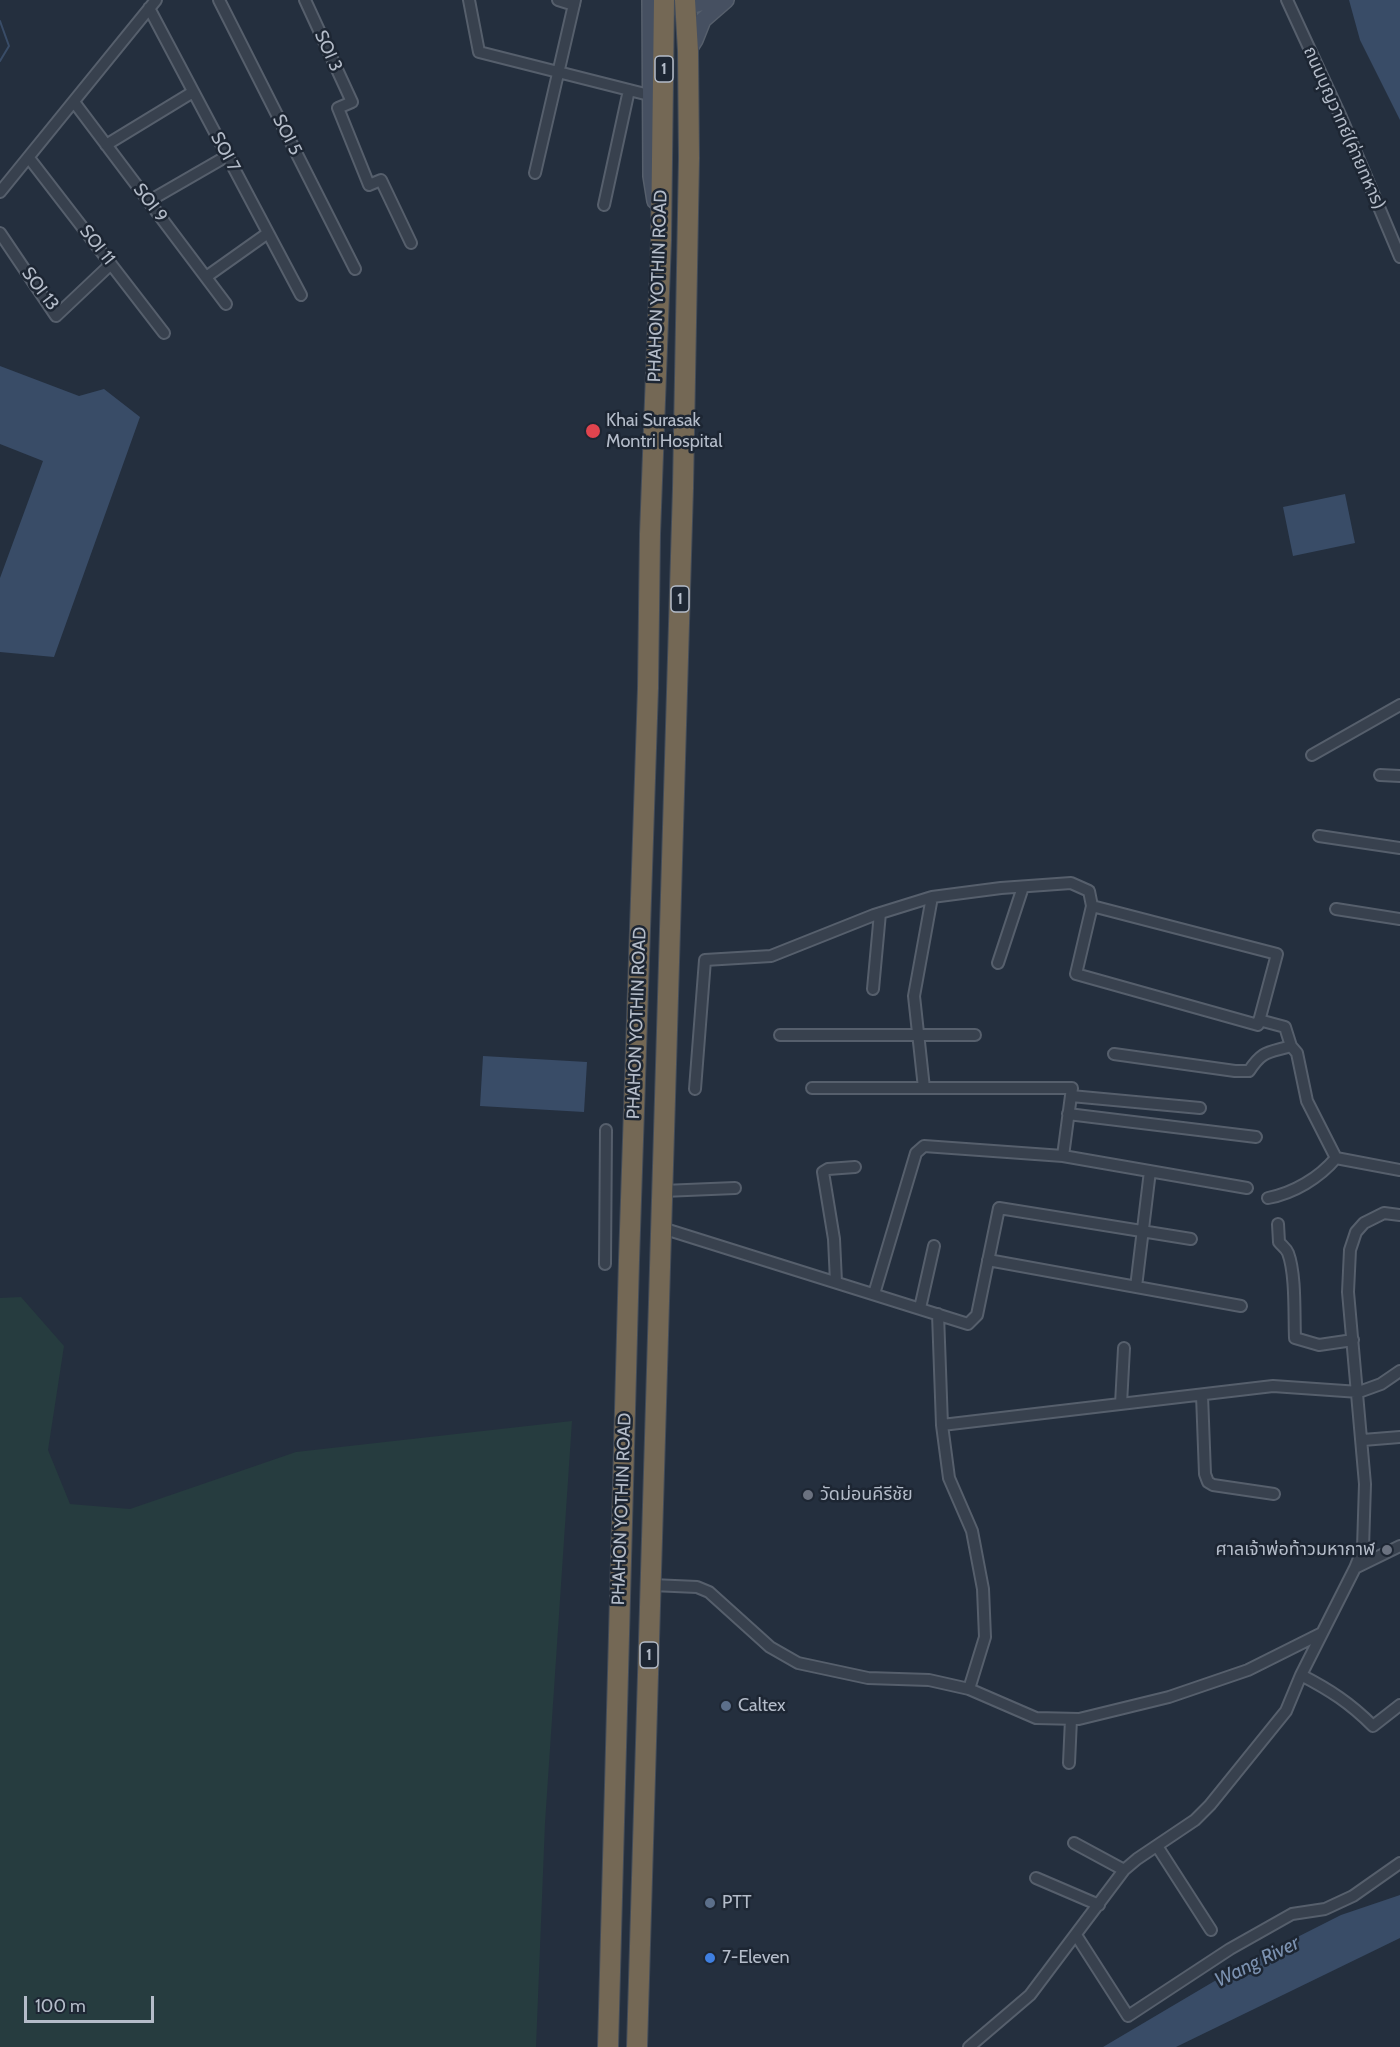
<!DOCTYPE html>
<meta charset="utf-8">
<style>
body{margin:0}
#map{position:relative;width:1400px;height:2047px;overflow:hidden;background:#242f3e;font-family:Cabin,sans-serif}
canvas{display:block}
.scale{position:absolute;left:24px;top:1996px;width:130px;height:27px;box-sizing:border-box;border:3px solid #b4bcc9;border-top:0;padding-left:8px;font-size:18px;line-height:21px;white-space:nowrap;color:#b4bcc9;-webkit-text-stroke:4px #1d2633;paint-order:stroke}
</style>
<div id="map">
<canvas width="1400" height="2047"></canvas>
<div class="scale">100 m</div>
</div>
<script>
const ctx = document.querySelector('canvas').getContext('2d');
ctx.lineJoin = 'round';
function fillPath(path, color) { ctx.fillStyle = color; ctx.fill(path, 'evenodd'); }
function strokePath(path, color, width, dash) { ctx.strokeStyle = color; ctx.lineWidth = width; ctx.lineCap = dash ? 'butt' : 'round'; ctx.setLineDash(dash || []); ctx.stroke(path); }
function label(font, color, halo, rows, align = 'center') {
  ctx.font = font + ' Cabin,"Noto Sans Thai",sans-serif'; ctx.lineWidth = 5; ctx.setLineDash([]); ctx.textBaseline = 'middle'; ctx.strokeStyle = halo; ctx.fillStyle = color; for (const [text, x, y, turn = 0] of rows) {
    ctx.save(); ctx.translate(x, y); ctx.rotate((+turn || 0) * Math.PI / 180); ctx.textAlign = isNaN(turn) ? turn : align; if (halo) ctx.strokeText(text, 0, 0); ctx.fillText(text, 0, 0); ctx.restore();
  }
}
const green = new Path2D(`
 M21,1297l43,49 -16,104 22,54 60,5 166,-57 276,-31 -27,402 -9,224h-536v-749z`);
const water = new Path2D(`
 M1349,0h51v120l-40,-80z
 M0,366l79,30 25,-7 36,28 -86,240 -54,-5v-74l43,-117 -43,-17z
 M1345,494l10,49 -62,13 -10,-49z
 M483,1056l104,6 -3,50 -104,-6z
 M1400,1895v43l-224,109h-73l137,-81 101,-51z`);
const stream = new Path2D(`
 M0,21l9,25 -9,15`);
const street = new Path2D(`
 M219,0l136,269
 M305,0l47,102 -14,6 31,77 12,-5 30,63
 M469,0l10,52 170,43
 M558,0l16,5
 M1287,0l54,117 59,140
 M149,8l152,287
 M74,102l152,202
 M106,145l87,-53
 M29,158l135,175
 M535,173l40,-173
 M0,192l156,-192
 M149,201l78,-45
 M604,205l25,-115
 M0,233l56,83 55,-52
 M206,277l62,-44
 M1312,755l88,-50
 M1380,775l20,1
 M1319,836l81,12
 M1336,909l64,10
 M998,963l25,-76
 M873,989l7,-76
 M1259,1020l26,7 6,19 6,7 10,48 29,57 64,12
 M780,1035h195
 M1114,1054l121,17h14c14,-21 19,-18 42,-25
 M812,1088h260l-9,68
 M924,1088l-10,-92 18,-99
 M695,1089l10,-129 66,-4 103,-41 58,-18 69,-9 70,-5 18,8 3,15 -16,68 182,51 19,-71 -185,-48
 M1071,1096l129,12
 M1068,1114l188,23
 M663,1191l72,-3
 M1268,1198c26,-5 51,-20 68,-40
 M1278,1224l1,18c3,4 7,6 9,11 8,21 6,62 7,85l24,7 34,-5
 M662,1228l306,96 9,-9 22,-107 192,31
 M988,1260l253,46
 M605,1264l1,-134
 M836,1282l-2,-43 -11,-67 5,-3 27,-2
 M1136,1287l14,-116
 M874,1294l42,-141 8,-7 139,10 184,32
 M920,1308l14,-62
 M938,1314l4,111 7,53 23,53 11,58 2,48 -16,52
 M1202,1395l3,79 3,8 5,3 61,9
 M1121,1404l3,-56
 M942,1425l331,-39 86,6 22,-8 19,-13
 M1363,1440l37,-3
 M1355,1568l8,-20 2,-64 -17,-192 2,-42 6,-18 8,-9 20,-10 16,2
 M652,1585l45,2 12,5 61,55 28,16 70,15 61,2 40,9 67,29 43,1 90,-22 79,-27 74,-37
 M1301,1675c29,15 49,28 72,51l27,-21
 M1069,1763l2,-44
 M1074,1843l50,27
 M1157,1846l54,84
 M1036,1878l63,27
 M1076,1935l52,81 102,-67 62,-35 33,-5 28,-13 47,-33
 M969,2047l61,-52 94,-125 13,-11 58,-39 15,-15 76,-94 15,-36 54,-107 45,-22`);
const secondary = new Path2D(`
 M650,0l1,176 4,25
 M686,7l25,-7
 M688,51l7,-11 8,-20 23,-20`);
const highway = new Path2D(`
 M608,2047l21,-787 19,-572 2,-154 11,-294 3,-240
 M637,2047l46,-1559 6,-330 -1,-107 -3,-51`);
const markers = [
 [593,431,8,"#e0444e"],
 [808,1495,6,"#6b7280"],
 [1387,1550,6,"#6b7280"],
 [726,1706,6,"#5c6f8a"],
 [710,1903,6,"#5c6f8a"],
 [710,1958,6,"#3f7fe0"]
];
const shields = [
 [664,69,18],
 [680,599,18],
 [649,1655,18]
];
const shieldNames = [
 ["1",664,69],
 ["1",680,599],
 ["1",649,1655]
];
const streetNames = [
 ["SOI 3",328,51,66],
 ["ถนนบุญวาทย์(ค่ายทหาร)",1344,128,66],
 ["SOI 5",287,135,63],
 ["SOI 7",225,152,62],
 ["SOI 9",150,203,53],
 ["SOI 11",97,245,52],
 ["PHAHON YOTHIN ROAD",658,286,-88],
 ["SOI 13",40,289,53],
 ["PHAHON YOTHIN ROAD",637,1023,-88],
 ["PHAHON YOTHIN ROAD",622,1509,-88]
];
const poiNames = [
 ["Khai Surasak",606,421],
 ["Montri Hospital",606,442],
 ["วัดม่อนคีรีชัย",820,1495],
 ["ศาลเจ้าพ่อท้าวมหากาฬ",1375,1550,"right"],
 ["Caltex",738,1706],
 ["PTT",722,1903],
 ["7-Eleven",722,1958]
];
const waterNames = [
 ["Wang River",1257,1962,-26]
];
fillPath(green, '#263c3f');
fillPath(water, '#394c67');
strokePath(stream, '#394c67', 2);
strokePath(street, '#565f6c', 14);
strokePath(secondary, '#565f6c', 18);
strokePath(highway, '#434c59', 22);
strokePath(street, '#38414e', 10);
strokePath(secondary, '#465061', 15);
strokePath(highway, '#746855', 20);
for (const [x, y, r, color] of markers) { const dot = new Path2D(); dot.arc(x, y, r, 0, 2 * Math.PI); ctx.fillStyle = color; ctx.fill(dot); strokePath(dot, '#1d2633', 2); }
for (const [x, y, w] of shields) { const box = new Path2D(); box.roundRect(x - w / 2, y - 13, w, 26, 4.5); ctx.fillStyle = '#1d2633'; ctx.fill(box); strokePath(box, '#b4bcc9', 1.5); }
label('bold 16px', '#b4bcc9', null, shieldNames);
label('18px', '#b4bcc9', '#1d2633', streetNames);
label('18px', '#b4bcc9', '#1d2633', poiNames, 'left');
label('italic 20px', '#7c92b1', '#1d2633', waterNames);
</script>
